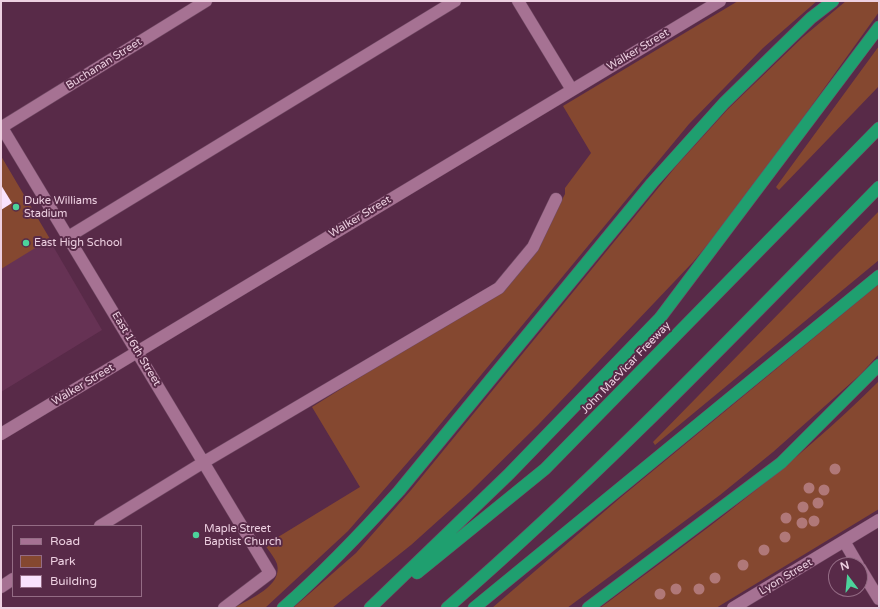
<!DOCTYPE html>
<style>
body{margin:0}
#map{position:relative;width:880px;height:609px;overflow:hidden;background:#582a48;font-family:"Varela Round",sans-serif}
canvas{display:block}
.frame{position:absolute;inset:0;border:2px solid #edd0e1;pointer-events:none}
.legend{position:absolute;left:12px;top:525px;width:130px;height:72px;box-sizing:border-box;background:#582a48;border:1px solid #946c85;margin:0;padding:5px 7px;list-style:none;font-size:12px;color:#edd0e1}
.legend li{display:flex;align-items:center;gap:8px;height:20px}
.legend b{width:20px;border:1px solid #946c85}
.north{position:absolute;left:828px;top:557px;width:40px;height:40px;box-sizing:border-box;background:#582a48;border:1px solid #946c85;border-radius:50%;rotate:344deg;font-size:11px;font-weight:700;line-height:16px;text-align:center;color:#edd0e1}
.north::after{content:'';display:block;margin:auto;width:14px;height:18px;background:#4cd39b;clip-path:polygon(50% 0,100% 100%,50% 72%,0 100%)}
</style>
<div id="map">
<canvas width="880" height="609"></canvas>
<div class="frame"></div>
<ul class="legend">
<li><b style="height:5px;background:#a67293"></b>Road</li>
<li><b style="height:11px;background:#854830"></b>Park</li>
<li><b style="height:11px;background:#f9e2fd"></b>Building</li>
</ul>
<div class="north">N</div>
</div>
<script>
const ctx = document.querySelector('canvas').getContext('2d');
ctx.lineJoin = 'round';
function fillPath(path, color) { ctx.fillStyle = color; ctx.fill(path, 'evenodd'); }
function strokePath(path, color, width, dash) { ctx.strokeStyle = color; ctx.lineWidth = width; ctx.lineCap = dash ? 'butt' : 'round'; ctx.setLineDash(dash || []); ctx.stroke(path); }
function label(font, color, halo, rows, align = 'center') {
  ctx.font = font + ' "Varela Round",sans-serif'; ctx.lineWidth = 4; ctx.setLineDash([]); ctx.textBaseline = 'middle'; ctx.strokeStyle = halo; ctx.fillStyle = color; for (const [text, x, y, turn = 0] of rows) {
    ctx.save(); ctx.translate(x, y); ctx.rotate((+turn || 0) * Math.PI / 180); ctx.textAlign = isNaN(turn) ? turn : align; if (halo) ctx.strokeText(text, 0, 0); ctx.fillText(text, 0, 0); ctx.restore();
  }
}
const built = new Path2D(`
 M1,157l101,173 -101,62z`);
const green = new Path2D(`
 M738,1h79l-54,47 -74,76 -261,315 -80,92 -83,77h-31c15,-9 49,-22 43,-44 -2,-6 -8,-13 -12,-19l95,-58 -48,-80 189,-118 38,-45 26,-50v-6l26,-35 -28,-47z
 M846,1h33v11l-138,192 -48,58 -155,163 -68,67 -59,53 -79,63h-39l63,-55 55,-63 266,-325 51,-56 75,-72z
 M879,46v40l-100,104 -3,-3z
 M1,156l49,83 -49,30z
 M879,211v49l-224,185 -2,-3z
 M879,284v70l-18,20 -88,78 -53,43 -153,113h-75l128,-110z
 M879,381v128l-163,99h-116c96,-71 194,-142 279,-227z`);
const building = new Path2D(`
 M1,185l11,18 -11,7z`);
const minor = new Path2D(`
 M518,1l54,89
 M1,126l269,447 -46,35
 M2,127l204,-126
 M68,237l387,-236
 M1,434l719,-433
 M100,526l104,-64 295,-174 34,-41 23,-48
 M844,541l14,24
 M860,568l19,31
 M1,587l12,-8
 M733,608l146,-88`);
const highway = new Path2D(`
 M417,573l128,-104 334,-341
 M283,608c42,-37 79,-76 116,-117l253,-308 72,-80 87,-85 22,-17
 M370,608l139,-134 151,-156 219,-291
 M447,608c152,-132 291,-277 432,-421
 M474,608l405,-332
 M588,608l193,-145 98,-98`);
const trees = [
 [835,469],
 [809,488],
 [824,490],
 [818,503],
 [803,507],
 [786,518],
 [814,521],
 [802,523],
 [785,537],
 [764,550],
 [743,565],
 [715,578],
 [676,589],
 [699,589],
 [660,594]
];
const markers = [
 [16,207,4,"#4cd39b"],
 [26,243,4,"#4cd39b"],
 [196,535,4,"#4cd39b"]
];
const streetNames = [
 ["Walker Street",638,50,-31],
 ["Buchanan Street",104,64,-32],
 ["Walker Street",360,217,-31],
 ["East 16th Street",136,349,59],
 ["John MacVicar Freeway",626,368,-46],
 ["Walker Street",83,385,-31],
 ["Lyon Street",786,577,-31]
];
const poiNames = [
 ["Duke Williams",24,201],
 ["Stadium",24,214],
 ["East High School",34,243],
 ["Maple Street",204,529],
 ["Baptist Church",204,542]
];
fillPath(built, '#663254');
fillPath(green, '#854830');
fillPath(building, '#f9e2fd');
strokePath(minor, '#714a64', 13);
strokePath(highway, '#714a64', 13);
strokePath(minor, '#a67293', 12);
strokePath(highway, '#1f9f6f', 12);
ctx.fillStyle = '#b07878';
for (const [x, y] of trees) { ctx.beginPath(); ctx.arc(x, y, 5.5, 0, 2 * Math.PI); ctx.fill(); }
for (const [x, y, r, color] of markers) { const dot = new Path2D(); dot.arc(x, y, r, 0, 2 * Math.PI); ctx.fillStyle = color; ctx.fill(dot); strokePath(dot, '#582a48', 1.5); }
label('11px', '#edd0e1', '#582a48', streetNames);
label('11px', '#edd0e1', '#582a48', poiNames, 'left');
</script>
